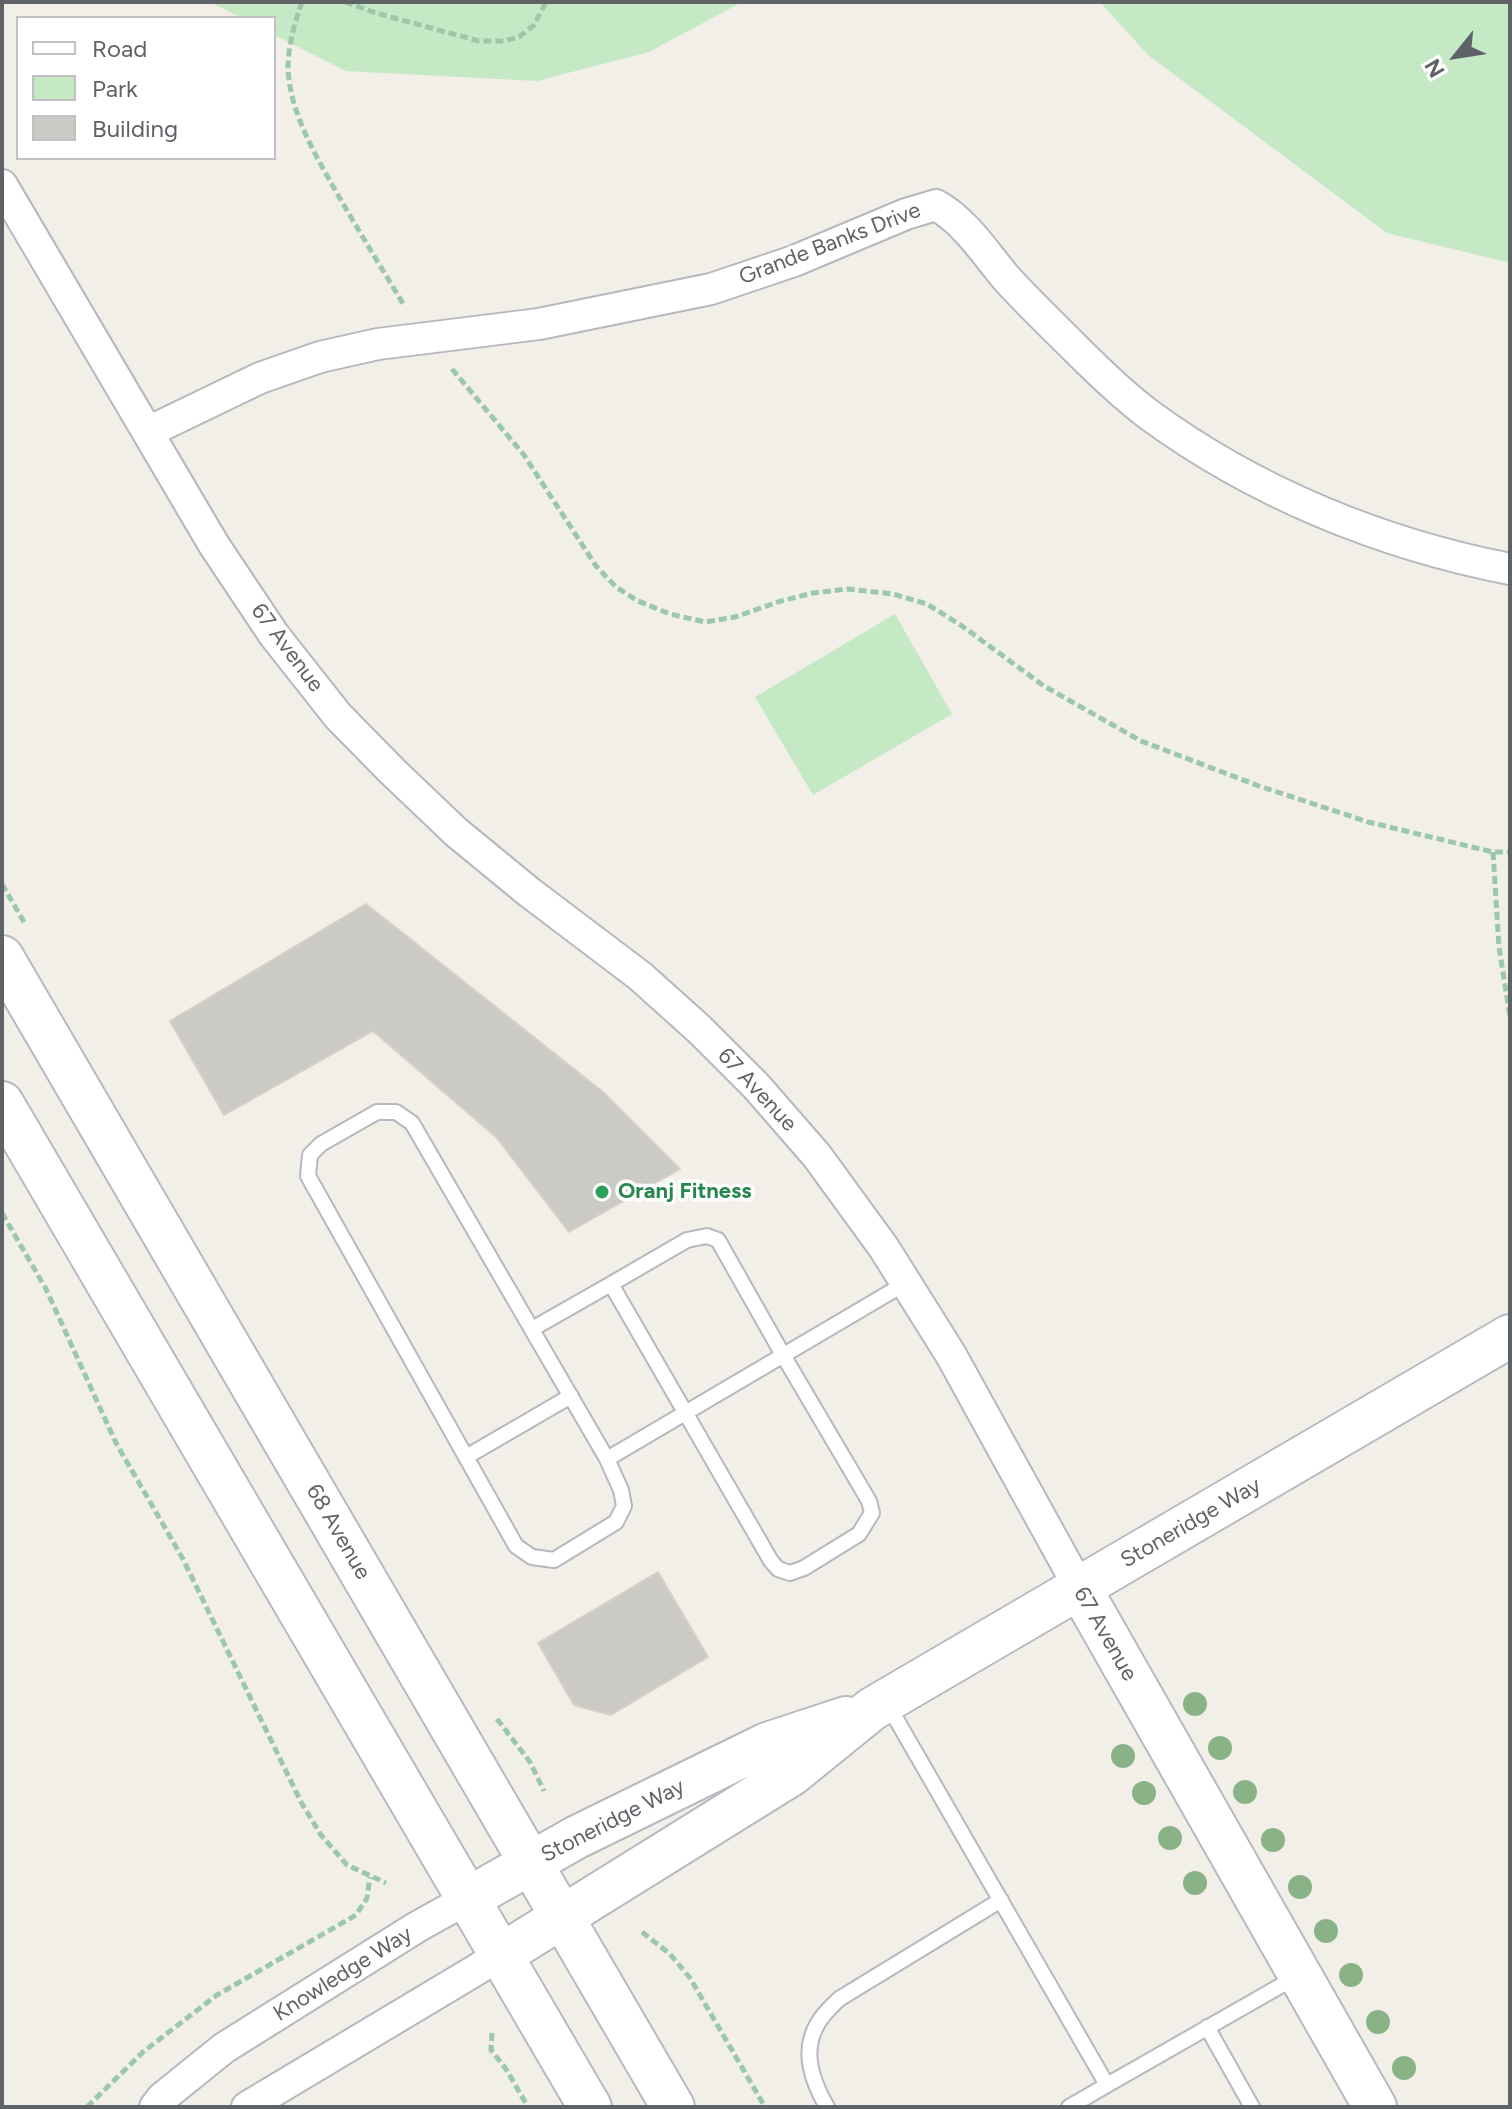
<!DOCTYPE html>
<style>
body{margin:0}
#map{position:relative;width:1512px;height:2109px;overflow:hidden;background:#f1efe8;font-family:Figtree,sans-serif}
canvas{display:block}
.frame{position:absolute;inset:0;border:4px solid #5f6368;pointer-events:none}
.legend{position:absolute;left:16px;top:16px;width:260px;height:144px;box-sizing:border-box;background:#fff;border:2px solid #bfc1c3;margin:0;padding:10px 14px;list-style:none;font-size:24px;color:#5f6368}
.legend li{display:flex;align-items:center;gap:16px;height:40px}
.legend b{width:40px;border:2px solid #bfc1c3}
.north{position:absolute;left:1416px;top:16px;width:80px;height:80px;-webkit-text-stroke:6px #fff;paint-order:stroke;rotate:240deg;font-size:22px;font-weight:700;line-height:32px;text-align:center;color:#5f6368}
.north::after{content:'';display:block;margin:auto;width:28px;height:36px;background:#5f6368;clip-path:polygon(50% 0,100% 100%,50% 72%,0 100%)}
</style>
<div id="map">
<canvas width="1512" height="2109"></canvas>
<div class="frame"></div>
<ul class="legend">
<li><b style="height:10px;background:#fff"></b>Road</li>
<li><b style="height:22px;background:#c5e8c5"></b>Park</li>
<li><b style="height:22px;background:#cccac5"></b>Building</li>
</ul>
<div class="north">N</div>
</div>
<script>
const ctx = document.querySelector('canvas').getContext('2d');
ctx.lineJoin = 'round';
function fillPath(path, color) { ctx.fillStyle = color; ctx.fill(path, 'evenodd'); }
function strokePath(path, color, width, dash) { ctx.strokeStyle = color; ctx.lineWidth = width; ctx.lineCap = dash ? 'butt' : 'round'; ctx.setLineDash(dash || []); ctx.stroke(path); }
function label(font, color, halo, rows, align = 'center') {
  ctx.font = font + ' Figtree,sans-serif'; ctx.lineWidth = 7; ctx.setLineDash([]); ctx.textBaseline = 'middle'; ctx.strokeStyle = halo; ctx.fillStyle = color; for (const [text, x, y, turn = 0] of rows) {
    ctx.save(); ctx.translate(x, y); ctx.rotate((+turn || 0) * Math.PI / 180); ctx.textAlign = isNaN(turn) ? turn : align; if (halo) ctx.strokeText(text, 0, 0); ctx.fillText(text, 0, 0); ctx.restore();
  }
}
const green = new Path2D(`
 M210,2h532l-93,50 -112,29 -191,-10 -72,-36v-17h-33z
 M1100,2h410v261l-123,-30 -239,-178z
 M895,614l57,100 -139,81 -58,-98z`);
const building = new Path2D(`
 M366,904l237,188 77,77 -111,63 -73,-95 -123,-106 -149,84 -54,-94z
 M658,1572l50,85 -97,58 -37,-10 -36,-62z`);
const path = new Path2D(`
 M302,2c-7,18 -14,46 -14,65 1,47 32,96 54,135 21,36 42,70 63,105
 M345,2l31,11 103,28h25l15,-4 15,-12 12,-23
 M452,369l72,86 72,111 20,21 22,14 32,13 35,8 30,-5 46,-16 32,-8 35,-4 45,5 34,10 35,22 82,60 97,55 118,45 109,36 125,30h17
 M1493,852l6,95 11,70
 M2,884l22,38
 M2,1213l44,76 70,154 67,116 118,243 20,33 26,30 39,18
 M497,1719l33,43 14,29
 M642,1932l28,22 20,24 75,129
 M492,2033l-1,17 15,19 22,38
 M87,2107l56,-55 74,-57 139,-80 11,-17 3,-21`);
const lane = new Path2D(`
 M532,1329l79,-45 160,277 7,8 12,4 14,-5 55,-34 13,-21 -3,-12 -86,-146 -65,-115 -11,-4 -20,4 -76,44
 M466,1457l105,-61
 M607,1459l14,31 3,16 -8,16 -62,38 -22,-3 -16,-11 -208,-370 2,-21 11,-11 56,-32h19l16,11 195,336 299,-176
 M888,1705l219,380 189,-108
 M1207,2027l45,80
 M827,2107c-15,-26 -26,-56 -9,-84 5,-9 14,-17 21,-24l162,-99
 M1069,2107l38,-22`);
const street = new Path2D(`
 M2,185l212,360 60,90 64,81 54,55 64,61 73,60 111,84 59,53 58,58 60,69 67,92 67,107 128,232
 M148,432l112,-54 60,-21 58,-13 161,-20 172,-35 83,-28 112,-47 30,-9c30,17 49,48 71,74 22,24 46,47 69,70 22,22 47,46 72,65 106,78 233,130 362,155
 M155,2107l7,-9 62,-50 193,-121 52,-29
 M247,2107l254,-152`);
const secondary = new Path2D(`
 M2,957l671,1150
 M2,1103l588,1004
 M1079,1587l296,520
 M469,1898l108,-61 190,-93 79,-26
 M501,1955l291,-181 80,-65 638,-373`);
const trees = [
 [1195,1704],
 [1220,1748],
 [1123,1756],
 [1245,1792],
 [1144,1793],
 [1170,1838],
 [1273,1840],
 [1195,1883],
 [1300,1887],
 [1326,1931],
 [1351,1975],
 [1378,2022],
 [1404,2068]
];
const markers = [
 [602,1192,8,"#2e9e5b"]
];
const streetNames = [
 ["Grande Banks Drive",830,244,-21],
 ["67 Avenue",287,648,53],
 ["67 Avenue",757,1090,47],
 ["Stoneridge Way",1191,1523,-30],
 ["68 Avenue",338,1532,60],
 ["67 Avenue",1105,1634,60],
 ["Stoneridge Way",613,1821,-27],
 ["Knowledge Way",343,1974,-32]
];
const leisureNames = [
 ["Oranj Fitness",618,1192]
];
fillPath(green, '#c5e8c5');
fillPath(building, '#cccac5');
strokePath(building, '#d6d1c6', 2);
strokePath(lane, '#b5b8bc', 18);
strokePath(street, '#b5b8bc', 34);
strokePath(secondary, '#b6babf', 46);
strokePath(path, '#9cc7a9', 5, [8, 4]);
strokePath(lane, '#fff', 14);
strokePath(street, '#fff', 30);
strokePath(secondary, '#fff', 42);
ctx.fillStyle = '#89b387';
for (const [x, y] of trees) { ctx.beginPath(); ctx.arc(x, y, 12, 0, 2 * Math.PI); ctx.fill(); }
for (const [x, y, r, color] of markers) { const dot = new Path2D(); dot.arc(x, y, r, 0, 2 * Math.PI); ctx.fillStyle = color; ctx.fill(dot); strokePath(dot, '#fff', 3); }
label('22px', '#5f6368', '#fff', streetNames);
label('bold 22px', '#27864d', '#fff', leisureNames, 'left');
</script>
